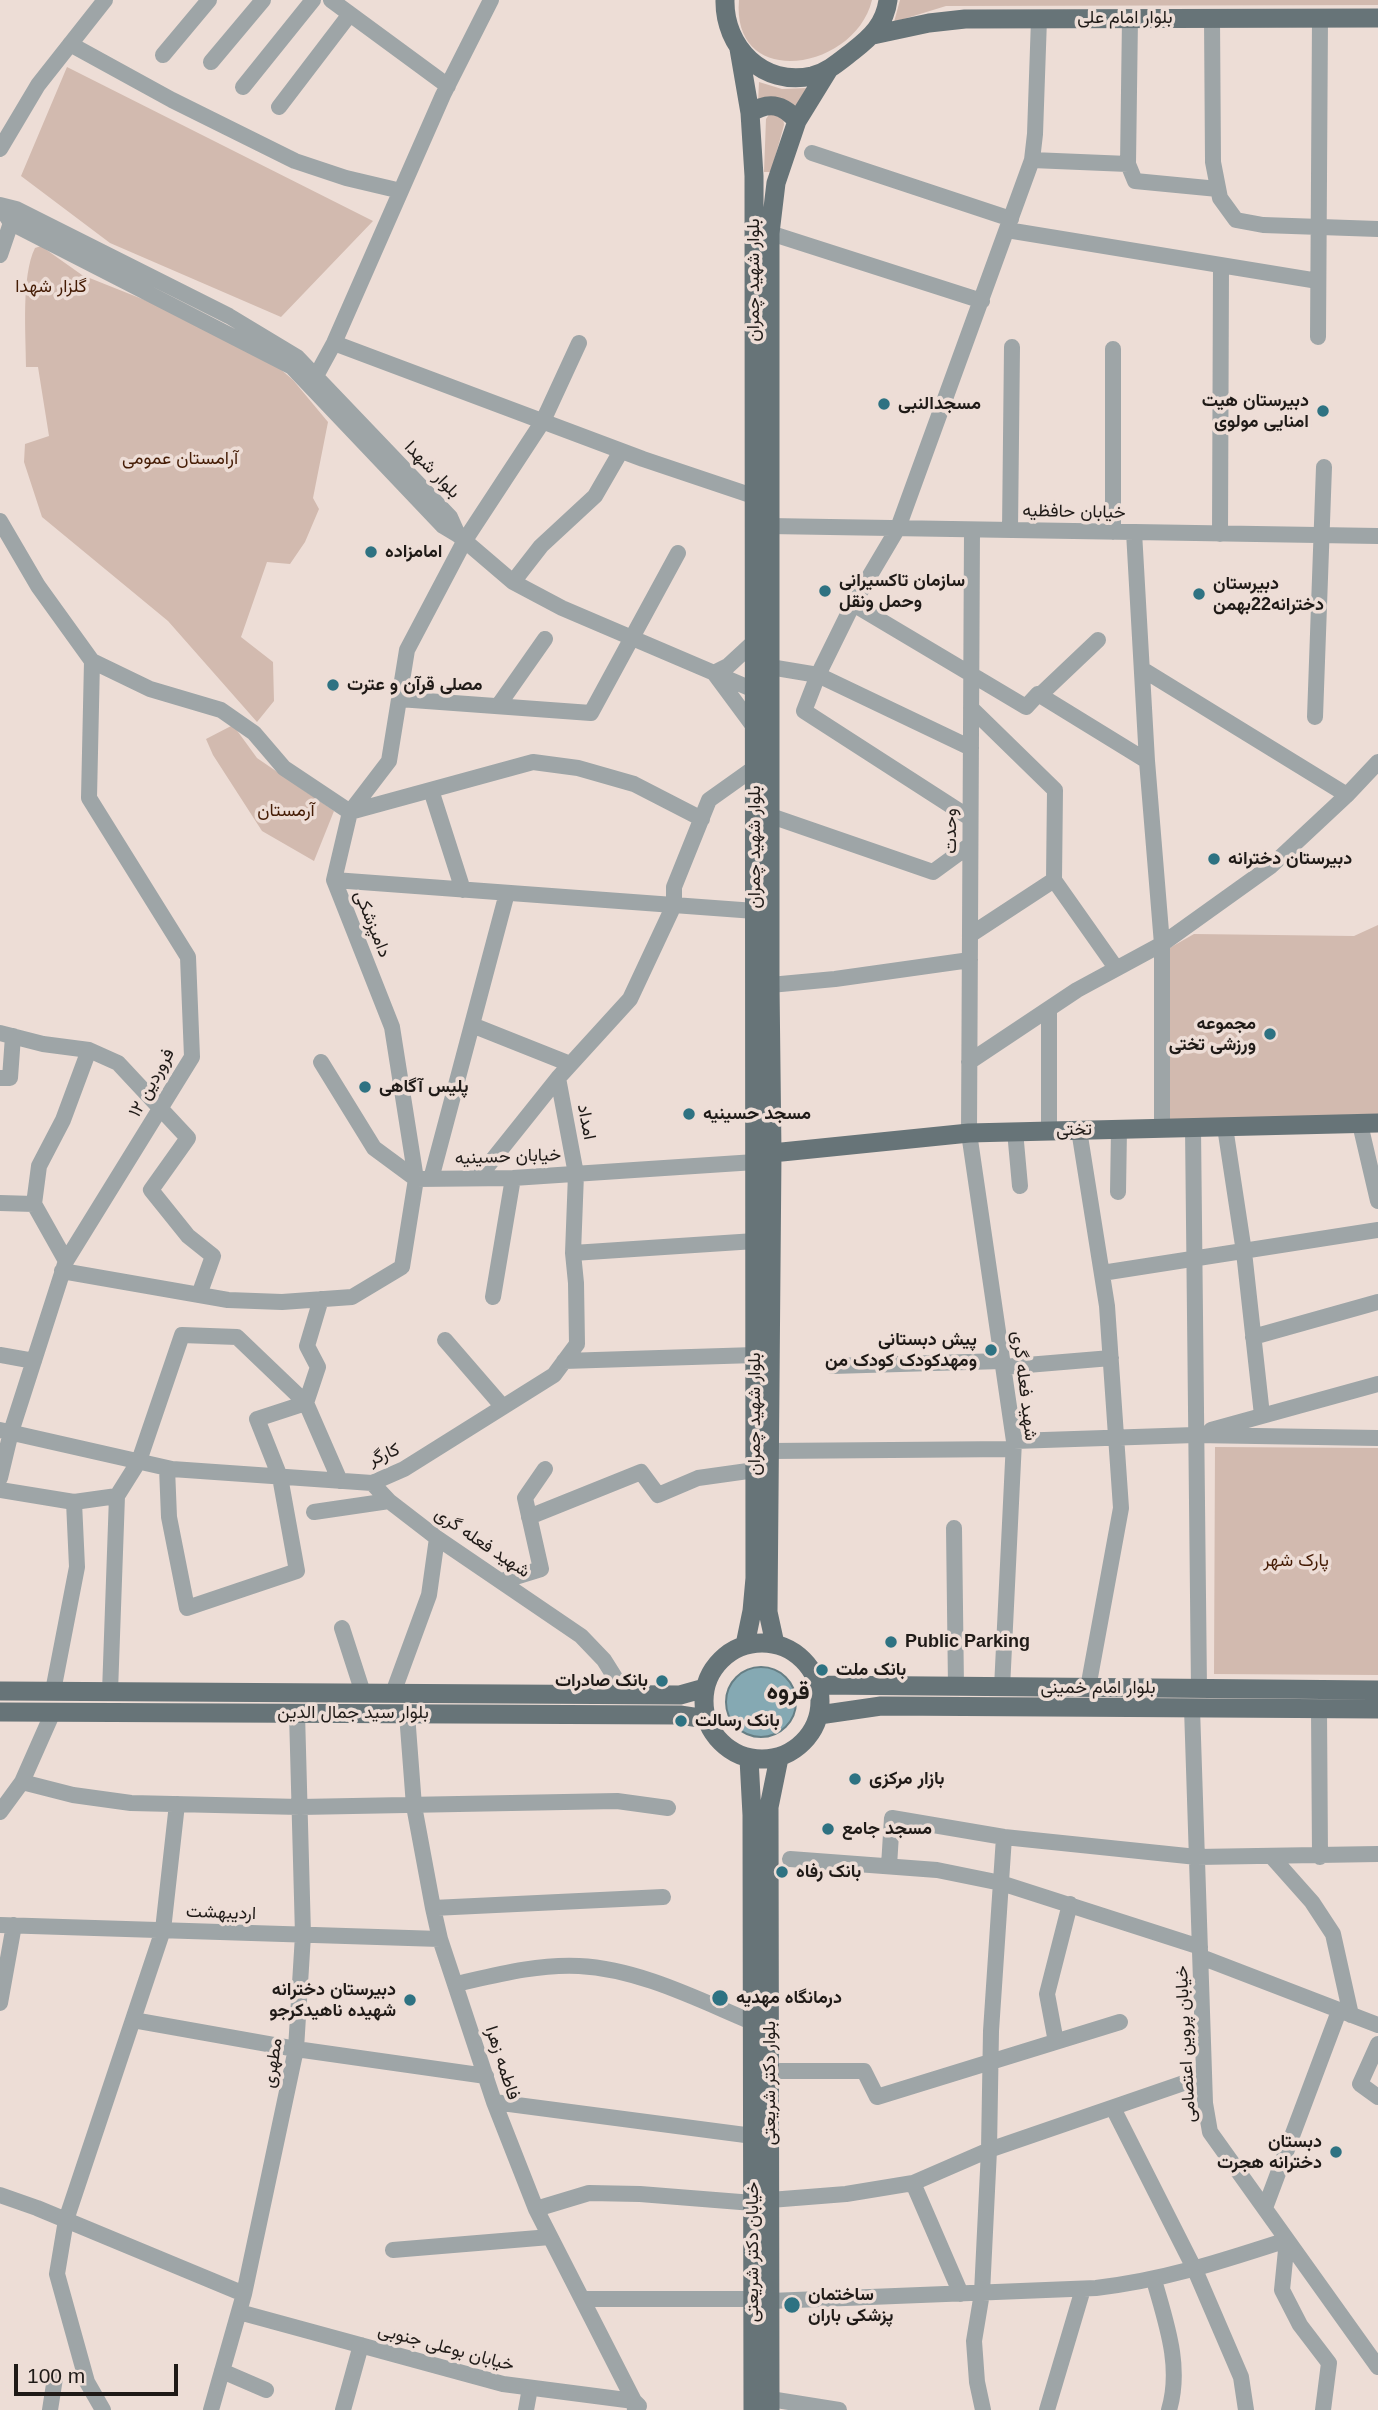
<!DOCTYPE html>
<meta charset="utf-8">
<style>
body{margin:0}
#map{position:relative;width:1378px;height:2410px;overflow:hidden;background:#edddd6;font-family:Arial,sans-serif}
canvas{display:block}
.scale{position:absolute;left:14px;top:2364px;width:164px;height:32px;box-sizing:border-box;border:4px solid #1f1a17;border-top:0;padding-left:9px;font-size:21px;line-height:24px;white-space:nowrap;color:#1f1a17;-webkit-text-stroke:5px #edddd6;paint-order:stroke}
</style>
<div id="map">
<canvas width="1378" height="2410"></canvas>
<div class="scale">100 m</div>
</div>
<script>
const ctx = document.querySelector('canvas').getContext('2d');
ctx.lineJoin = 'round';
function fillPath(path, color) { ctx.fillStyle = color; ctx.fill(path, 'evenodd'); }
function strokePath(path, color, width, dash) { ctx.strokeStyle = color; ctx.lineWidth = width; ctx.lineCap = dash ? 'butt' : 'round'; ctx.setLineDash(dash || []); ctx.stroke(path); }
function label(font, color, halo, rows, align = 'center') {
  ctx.font = font + ' Arial,Vazirmatn,sans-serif'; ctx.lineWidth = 7; ctx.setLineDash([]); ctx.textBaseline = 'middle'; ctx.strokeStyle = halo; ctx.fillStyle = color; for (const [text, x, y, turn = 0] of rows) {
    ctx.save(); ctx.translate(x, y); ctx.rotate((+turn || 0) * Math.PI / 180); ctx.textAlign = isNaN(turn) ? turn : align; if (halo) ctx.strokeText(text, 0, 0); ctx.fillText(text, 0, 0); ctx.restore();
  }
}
const green = new Path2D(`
 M739,0h133c-17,71 -141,91 -133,0z
 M900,0h478v5l-432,1 -52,16z
 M67,67l306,154 -92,96 -171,-74 -89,-67z
 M759,82l23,7 26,-1 -12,21c-14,-12 -22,-14 -38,-6z
 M770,113l13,3 1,9 -13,47h-7l2,-53z
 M41,246l41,29 138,55 35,17 38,33 35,42 -15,76 6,11 -14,33 -15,22 -23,-2 -26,75 32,25 1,39 -17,21 -89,-101 -126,-104 -18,-55 1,-18 24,-8 -11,-69h-12c0,-32 -5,-91 9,-119z
 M233,725l24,33 77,53 -20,50 -52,-30 -49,-76 -7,-16z
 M1378,925v189l-213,6 -6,-166 35,-20 160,2z
 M1215,1447l163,1v227l-164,-1z`);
const water = new Path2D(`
 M726 1702a35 35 0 1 1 70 0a35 35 0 1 1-70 0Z`);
const minor = new Path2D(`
 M331,0l117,86
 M1130,18l-2,146 7,17 83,8
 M1212,18l1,144 7,36 16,22 27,5 115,4
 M70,44l102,56 123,61 51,17 55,13
 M163,55l46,-55
 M211,62l52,-62
 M243,87l70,-87
 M279,107l71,-93
 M0,149l38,-64 67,-85
 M812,153l199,66
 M1032,160l96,4
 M0,205l16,4 213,107 68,41 153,160 8,18
 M0,206l11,17 281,144 151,159 15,9 55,47 49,26 192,82
 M1007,230l311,51
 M770,233l212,68
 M0,255l14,-41
 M1318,337l2,-319
 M334,343l309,116 110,37
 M1113,349v183
 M316,376l18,-33 109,-248 48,-95
 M0,521l38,65 54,75 58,28 71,21 33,23 30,35 66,44 183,-50 45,6 56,16 68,35
 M769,526l609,10
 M972,530l-3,603 45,308 -12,247
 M1010,530l2,-183
 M1134,532l13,229 15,183v184
 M1220,534l1,-269
 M513,582l28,-36 54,-50 26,-45
 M853,604l173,103 12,-13 109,67
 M754,642l-26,24 -14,7 40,54
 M770,667l48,8 35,-71 45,-76 134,-368 3,-26 4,-115
 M1142,669l205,126
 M1040,695l58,-55
 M399,699l192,14 87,-160
 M498,706l47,-67
 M1315,717l9,-250
 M431,790l32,100
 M771,816l162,56 37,-27
 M970,818l-166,-107 14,-36 153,73
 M334,880l421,31
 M1054,880l62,88
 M970,935l84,-55 1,-90 -84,-82
 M770,985l65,-6 135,-19
 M1049,1009v122
 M472,1025l98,39
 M0,1033l43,11 46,6 29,13 70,75 -37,52 37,46 25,20 -14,39
 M321,1062l53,86 42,31 97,-1 242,-16
 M969,1062l108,-72 85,-46 109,-78 76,-71 31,-33
 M0,1078h10l3,-42
 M1360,1124l18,77
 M1225,1127l19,125 18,163
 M1193,1128l6,561
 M1079,1130l28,176 14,202 -33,180
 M1015,1131l5,55
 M478,1178l80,-100 72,-79 44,-94v-18l35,-87 45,-32
 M431,1179l76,-286
 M1118,1192l1,-63
 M0,1203l34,1 32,57
 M34,1204l5,-38 24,-46 26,-70
 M573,1253l182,-12
 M62,1271l166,29 54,2 70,-5 50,-30 14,-88 -24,-152 -58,-147 16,-68 39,-51 18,-111 58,-110 78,-119 36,-78
 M1102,1273l276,-43
 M493,1297l20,-119
 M1253,1337l125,-35
 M445,1340l58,67
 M0,1355l34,6
 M564,1361l191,-6
 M832,1366l170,-5
 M1003,1367l108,-9
 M0,1430l172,39 200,14 32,-14 150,-94 23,-31 -1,-61 -3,-30 3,-79 -18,-96
 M1211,1430l167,-46
 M1014,1441l181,-6 183,3
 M770,1451l243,-2
 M167,1468l2,49 18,91 110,-37 -17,-94 -23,-58 49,-16 12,-36 -11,-21 14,-47
 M0,1478l11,-46 55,-171 126,-204 -4,-100 -99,-159 3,-137
 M372,1483l17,18 48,37 144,98 23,24 22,35
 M0,1490l74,12 43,-6 22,-35 43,-126 55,2 69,66 34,78
 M314,1512l75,-11
 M529,1517l112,-45 17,23 40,-17 57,-8
 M954,1528l2,159
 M502,1581l39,-12 -16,-71 20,-29
 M342,1628l21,65
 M53,1691l24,-124 -3,-65
 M110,1692l7,-196
 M393,1693l36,-98 8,-57
 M1192,1708l13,395 5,29 168,235
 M1319,1709l1,148
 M407,1714l7,92 19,102 7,31 54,163 42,107 98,192 1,9
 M22,1782l51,13 58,8 169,4 317,-6 51,7
 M0,1812l22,-30 31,-70
 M1272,1857l40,45 21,32 18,81
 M790,1859l147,11 64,13 199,64
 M889,1866l3,-48 112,19 193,20 181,-3
 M433,1908l230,-11
 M0,1925l440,14
 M1201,1957l177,68
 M456,1984c40,-9 81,-20 123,-18 60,3 118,33 173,56
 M0,2003l14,-78
 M133,2020l163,29 190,27
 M1056,2042l-9,-48 23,-90
 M1378,2044l-18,40 18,13
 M771,2071h93l13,26 243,-75
 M494,2102l259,34
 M1113,2108l82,162 46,107 5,33
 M913,2183l48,111
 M0,2195l37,13 207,86
 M770,2200l76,-6 67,-11 76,-33 215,-74
 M1265,2208l74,-197
 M536,2209l53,-16 51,1 113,9
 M393,2250l157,-13
 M1154,2280c12,43 28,86 15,130
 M583,2299h170
 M770,2301l326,-13c69,-8 126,-27 191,-48l-5,50 18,35 29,38 -6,47
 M239,2312l264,72 131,17 5,5
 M222,2371l44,19
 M770,2399l69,11
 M50,2410l5,-32
 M103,2410l-16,-28 -30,-108 9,-54 97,-290 14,-126
 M211,2410l33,-116 52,-245 7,-114 -6,-222
 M343,2410l18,-65
 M526,2410l4,-22
 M983,2410l-6,-28 -3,-41 8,-48 7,-143 2,-119 13,-194
 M1047,2410l36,-121`);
const major = new Path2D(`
 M725,0c-1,47 38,87 87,76 16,-4 28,-15 41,-25 18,-14 32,-27 35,-51
 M873,35l56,-12 36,-4 413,-1
 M739,49l11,64 4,63 1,1402 -3,33 -7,34
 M750,113c19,-12 33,-9 47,8
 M762,1158l10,-5 197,-20 409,-10
 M704 1701a58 58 0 1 1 116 0a58 58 0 1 1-116 0Z
 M775,1644l-7,-32 4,-459 -2,-168v-752l6,-50 21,-62 32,-52
 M818,1685l560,5
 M0,1691l680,4 25,-7
 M0,1712l680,3 26,4
 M819,1715l62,-9 497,3
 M749,1759l3,56 1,595
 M770,2410l-1,-603 10,-49`);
const markers = [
 [884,404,7,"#2e7282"],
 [1323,411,7,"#2e7282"],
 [371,552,7,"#2e7282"],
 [825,591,7,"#2e7282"],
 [1199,594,7,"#2e7282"],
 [333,685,7,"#2e7282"],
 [1214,859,7,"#2e7282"],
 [1270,1034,7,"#2e7282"],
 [365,1087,7,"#2e7282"],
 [689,1114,7,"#2e7282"],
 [991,1350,7,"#2e7282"],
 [891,1642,7,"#2e7282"],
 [822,1670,7,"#2e7282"],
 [662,1681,7,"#2e7282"],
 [681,1721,7,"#2e7282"],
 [855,1779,7,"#2e7282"],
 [828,1829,7,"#2e7282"],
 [782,1872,7,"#2e7282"],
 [720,1998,9,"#2e7282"],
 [410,2000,7,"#2e7282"],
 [1336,2152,7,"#2e7282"],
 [792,2305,9,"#2e7282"]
];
const streetNames = [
 ["بلوار امام علی",1125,18],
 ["بلوار شهید چمران",754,280,-90],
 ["بلوار شهدا",432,470,46],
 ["خیابان حافظیه",1074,512,1],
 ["وحدت",951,831,-90],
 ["بلوار شهید چمران",755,847,-90],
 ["دامپزشکی",372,924,68],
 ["۱۲ فروردین",152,1083,-61],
 ["امداد",586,1122,79],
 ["تختی",1074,1130,-1],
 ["خیابان حسینیه",508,1157,-2],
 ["شهید فعله گری",1024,1386,83],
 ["بلوار شهید چمران",755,1414,-90],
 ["کارگر",384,1455,-23],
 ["شهید فعله گری",482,1543,34],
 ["بلوار امام خمینی",1098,1688],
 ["بلوار سید جمال الدین",353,1713],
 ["اردیبهشت",221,1913,2],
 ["خیابان پروین اعتصامی",1186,2044,-93],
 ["مطهری",273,2063,-81],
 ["فاطمه زهرا",502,2063,72],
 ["بلوار دکتر شریعتی",770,2083,-90],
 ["خیابان دکتر شریعتی",753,2252,-90],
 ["خیابان بوعلی جنوبی",446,2348,15]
];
const parkNames = [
 ["گلزار شهدا",51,287],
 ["آرامستان عمومی",180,459],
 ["آرمستان",286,811],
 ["پارک شهر",1296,1561]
];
const poiNames = [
 ["دبیرستان هیت",1309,401,"right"],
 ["امنایی مولوی",1309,422,"right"],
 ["مسجدالنبی",898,404],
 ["امامزاده",385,552],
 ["سازمان تاکسیرانی",839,581],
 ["وحمل ونقل",839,602],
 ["دبیرستان",1213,584],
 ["دخترانه22بهمن",1213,605],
 ["مصلی قرآن و عترت",347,685],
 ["دبیرستان دخترانه",1228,859],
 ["مجموعه",1256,1024,"right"],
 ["ورزشی تختی",1256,1045,"right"],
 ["پلیس آگاهی",379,1087],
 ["مسجد حسینیه",703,1114],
 ["پیش دبستانی",977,1340,"right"],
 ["ومهدکودک کودک من",977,1361,"right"],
 ["Public Parking",905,1642],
 ["بانک ملت",836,1670],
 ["بانک صادرات",648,1681,"right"],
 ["بانک رسالت",695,1721],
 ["بازار مرکزی",869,1779],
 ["مسجد جامع",842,1829],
 ["بانک رفاه",796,1872],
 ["دبیرستان دخترانه",396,1990,"right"],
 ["شهیده ناهیدکرجو",396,2011,"right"],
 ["درمانگاه مهدیه",736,1998],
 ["دبستان",1322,2142,"right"],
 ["دخترانه هجرت",1322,2163,"right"],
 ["ساختمان",808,2295],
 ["پزشکی باران",808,2316]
];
const districtNames = [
 ["قروه",788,1692]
];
fillPath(green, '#d2baaf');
fillPath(water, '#85a9b3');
strokePath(water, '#667e84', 2);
strokePath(minor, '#9ea5a7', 16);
strokePath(major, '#677478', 19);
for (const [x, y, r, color] of markers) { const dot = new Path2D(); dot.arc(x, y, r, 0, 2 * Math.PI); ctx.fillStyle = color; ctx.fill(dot); strokePath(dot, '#edddd6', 2.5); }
label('18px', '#1f1a17', '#edddd6', streetNames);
label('18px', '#451c05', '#edddd6', parkNames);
label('bold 18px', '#1f1a17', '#edddd6', poiNames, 'left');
label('bold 24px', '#1f1a17', '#edddd6', districtNames);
</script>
